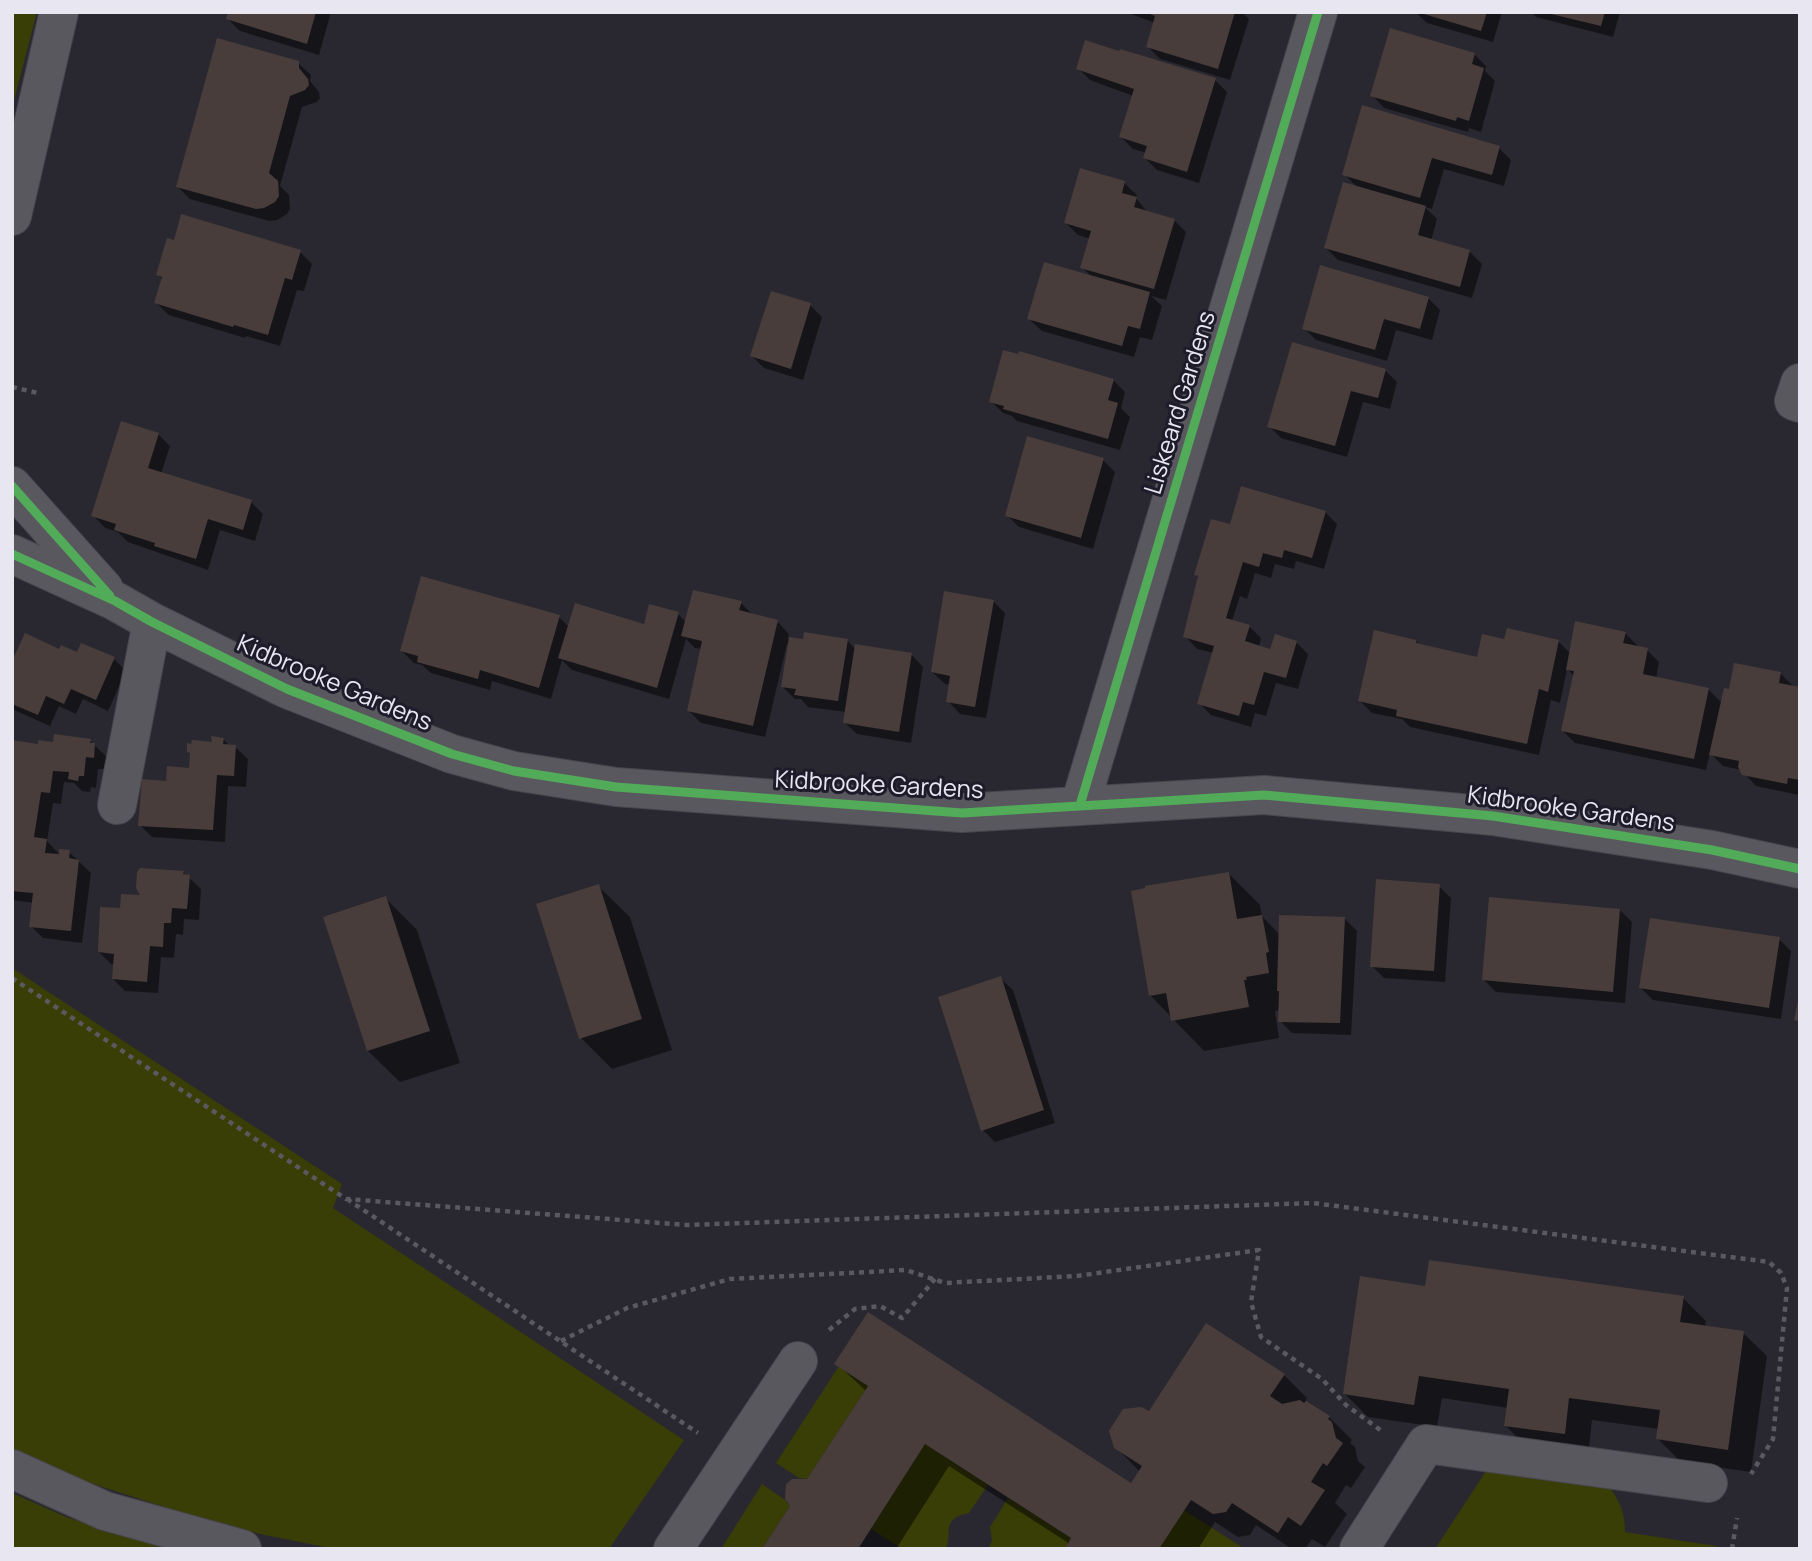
<!DOCTYPE html>
<style>
body{margin:0}
#map{position:relative;width:1812px;height:1561px;overflow:hidden;background:#292830;font-family:Manrope,sans-serif}
canvas{display:block}
.frame{position:absolute;inset:0;border:14px solid #e8e7f1;pointer-events:none}
</style>
<div id="map">
<canvas width="1812" height="1561"></canvas>
<div class="frame"></div>
</div>
<script>
const ctx = document.querySelector('canvas').getContext('2d');
ctx.lineJoin = 'round';
function fillPath(path, color) { ctx.fillStyle = color; ctx.fill(path, 'evenodd'); }
function strokePath(path, color, width, dash) { ctx.strokeStyle = color; ctx.lineWidth = width; ctx.lineCap = dash ? 'butt' : 'round'; ctx.setLineDash(dash || []); ctx.stroke(path); }
function label(font, color, halo, rows, align = 'center') {
  ctx.font = font + ' Manrope,sans-serif'; ctx.lineWidth = 6; ctx.setLineDash([]); ctx.textBaseline = 'middle'; ctx.strokeStyle = halo; ctx.fillStyle = color; for (const [text, x, y, turn = 0] of rows) {
    ctx.save(); ctx.translate(x, y); ctx.rotate((+turn || 0) * Math.PI / 180); ctx.textAlign = isNaN(turn) ? turn : align; if (halo) ctx.strokeText(text, 0, 0); ctx.fillText(text, 0, 0); ctx.restore();
  }
}
const green = new Path2D(`
 M12,12h25l-25,96z
 M12,968l330,216 -9,24 351,232 -75,109h-274l-75,-15 -86,-24 -96,-31 -66,-29z
 M839,1366l29,20 -61,93 -8,-1 -23,-15z
 M925,1444l63,41 -19,28c-29,6 -16,19 -23,36h-43l-32,-20z
 M1490,1465l120,23c11,15 15,26 15,44l91,14v3h-281z
 M762,1484l23,16 5,6 -28,43h-41z
 M12,1493l54,24 100,32h-154z
 M1008,1498l63,40 -6,11h-77l4,-8 -2,-14z
 M1184,1510l61,39h-86z`);
const shadow = new Path2D(`
 M230,12h101l-12,43 -79,-24 -12,-12z
 M1125,12h117l7,7 -19,61 -70,-21 -12,-12 7,-24z
 M1415,12h87l-9,30 -66,-19z
 M1531,12h89l-7,25 -77,-20z
 M1474,54l12,12 -1,5 10,10 -14,51 -12,-4 -1,4 -84,-24 -12,-13z
 M298,63l13,12 -1,6 9,11 1,6 -3,4 -15,5 -22,79 9,9 1,14 -3,5 -10,6 -8,1 -79,-22 -12,-12z
 M1078,68l137,12 12,12 -28,91 -42,-13 -12,-12 2,-5 -14,-4 -12,-12 12,-41 -43,-16z
 M1363,107l136,41 12,12 -7,26 -60,-17 -12,40 -7,-2 12,12 -6,22 38,10 13,13 -10,34 -134,-38 -12,-12 31,-61 -13,-13z
 M1124,183l13,12 -1,3 12,15 26,7 12,12 -20,68 -15,-4 11,10 -10,34 -12,-3 -6,20 -92,-26 -13,-12 64,-41 -11,-11 9,-28 -13,-4 -12,-12z
 M300,252l12,12 -8,27 -7,-1 -17,56 -34,-10 -1,2 -76,-23 -13,-12 7,-23 -5,-5z
 M1428,298l12,12 -8,30 -36,-10 -9,31 -71,-21 -12,-12z
 M810,305l12,12 -19,63 -39,-12 -12,-12z
 M1385,370l12,12 -7,27 -27,-7 -16,55 -66,-19 -12,-12z
 M1113,380l12,12 -4,16 9,9 -10,33 -103,-29 -5,-5 -9,-3 -12,-12z
 M158,434l12,12 -9,28 90,28 12,12 -8,27 -35,-11 -12,40 -80,-28 -10,-10 -13,-4 -12,-13z
 M1103,460l12,12 -22,77 -74,-22 -12,-12z
 M1325,512l12,12 -13,45 -28,-8 -2,8 -19,-5 -4,14 -16,-5 -8,26 -7,-3 -8,25 17,5 12,12 -2,9 12,4 25,-9 12,12 -10,35 -22,-6 -10,33 -11,-3 -4,14 -40,-12 -12,-12 15,-50 -17,-4 -12,-13 14,-58 -3,-3 35,-49z
 M993,601l12,12 -19,105 -26,-4 -12,-13 2,-16 -5,-1 -13,-12z
 M741,603l13,13 23,5 12,13 -1,5 59,1 9,10 55,4 12,13 -12,76 -54,-9 -13,-12 2,-10 -38,-5 -7,-8h-6l-12,-12 6,-42 -2,-1 -22,93 -64,-14 -12,-12 13,-62 -7,-1 -9,-9 -17,60 -97,-29 -10,-10 -11,39 -59,-18 -2,9 -59,-17 -9,-8 -8,-2 -12,-12 157,-34 10,10 76,-1 33,-12 9,9z
 M1625,633l12,12v3l10,2 12,12 -3,17 52,10 14,14 9,-12 50,-17 12,12 7,3 -1,106 -43,-9 -15,-16 -18,-4 -13,-13 -4,17 -131,-27 -12,-12 11,-55 -7,-7 -7,34 -9,-3 -12,55 -129,-28 -8,-8 -30,-6 -12,-12 56,-60 4,5 58,13 28,-18h52l13,13z
 M60,651l54,8 12,12 -18,40 -25,-12 -7,15 -17,-8 -9,20 -38,-17v-43z
 M223,739l7,7 5,1 13,12 -2,28 -18,-1 -3,56 -73,-5 -12,-12 28,-42 23,-13 1,-15 -4,-3z
 M90,741l17,16 -1,12h-8l-2,19 -5,-1 -1,5 -8,-1 -8,-8 -10,-1 -3,22 -8,-1 -6,38 13,14 9,-3 22,21 -9,70 -39,-5 -12,-12 3,-23 -22,-3v-158l28,4z
 M183,872l18,17 -2,31 -15,-1 -1,16 -7,-1 -2,24 -13,-1 -3,36 -33,-2 -12,-12 2,-15h-4l-12,-12 23,-42z
 M1228,873l32,32 2,11 18,19 65,-16 12,12 -6,104 -59,-2 -12,-12v-11l-5,1 4,27 -75,13 -54,-56z
 M598,886l32,31 42,133 -60,19 -31,-31z
 M1439,886l12,12 -6,84 -61,-4 -12,-12z
 M385,898l32,32 43,133 -60,19 -32,-31z
 M1620,910l12,12 -7,81 -129,-11 -12,-12z
 M1779,939l12,12 -10,68 -128,-19 -12,-12z
 M1000,978l13,12 42,133 -60,19 -12,-12z
 M1426,1288l257,10 23,23 -1,7 38,5 24,23 -16,116 -70,-10 -23,-23 1,-10 -67,-9 -4,37 -59,-8 -24,-24 3,-17 -66,-10 -5,29 -69,-10 -23,-23z
 M836,1363l295,123 9,-14 -24,-25 33,-34 135,-38 23,23 -2,4 24,15 23,23 -2,3 5,4 3,14 7,6 -14,21 -5,-3 -11,18 12,11 -22,33 -13,-8 -7,10h-13l-36,-24 -6,10 -12,2 -23,-15 -17,27h-131l3,-5 -121,-78 -53,83h-132l102,-158z`);
const building = new Path2D(`
 M228,12h88l-9,32 -81,-25z
 M1145,12h90l-17,57 -72,-22 9,-31z
 M1417,12h70l-6,19z
 M1605,12l-4,14 -54,-13v-1z
 M1390,28l85,25 -3,11 12,4 -15,53 -12,-4 -1,4 -86,-25z
 M217,38l82,23v7l9,11 1,6 -4,5 -15,6 -21,77 9,8 1,15 -4,6 -11,6 -8,1 -80,-22z
 M1085,40l34,11 1,-2 96,29 -29,94 -44,-14 4,-12 -28,-9 15,-48 -58,-20z
 M1362,105l138,41 -8,29 -60,-17 -12,40 -78,-23z
 M1080,168l45,13 -3,12 15,4 -3,10 41,12 -21,70 -74,-21 11,-37 -27,-8z
 M1343,182l83,24 -8,29 52,15 -10,37 -136,-39z
 M181,214l120,36 -9,30 -7,-2 -17,57 -34,-10 -1,2 -79,-24 8,-26 -6,-2 11,-37 7,2z
 M1044,262l106,30 -10,37 -12,-3 -6,20 -95,-27z
 M1320,265l109,32 -9,32 -36,-10 -9,31 -73,-21z
 M771,291l40,12 -20,66 -41,-13z
 M1292,342l94,27 -8,29 -27,-7 -16,55 -68,-19z
 M1003,350l15,4 1,-3 95,28 -6,21 10,3 -10,36 -105,-30 1,-3 -15,-4z
 M121,421l38,12 -11,35 104,32 -9,30 -35,-11 -12,40 -42,-13 1,-3 -41,-13 2,-6 -25,-8z
 M1027,436l77,22 -23,80 -76,-22z
 M1241,486l85,25 -14,47 -28,-8 -2,8 -19,-5 -4,14 -16,-5 -17,56 24,7 -5,16 25,8 5,-15 22,7 -11,37 -22,-6 -10,33 -11,-3 -4,14 -42,-12 17,-58 -31,-9 15,-61 -4,-1 17,-56 19,5z
 M421,576l139,39 -21,73 -59,-18 -2,9 -61,-17 1,-6 -18,-5z
 M693,590l49,11 -3,9 39,10 -25,106 -66,-15 15,-70 -21,-5z
 M944,591l50,9 -19,107 -29,-5 4,-26 -19,-4z
 M575,603l69,21 5,-20 30,8 -22,76 -99,-30z
 M1575,621l51,11 -3,11 25,5 -5,26 66,14 -15,71 -133,-28 13,-60 -8,-1z
 M1507,628l52,12 -11,52 -9,-3 -12,55 -131,-28 1,-6 -39,-9 16,-71 42,10v3l61,14 5,-23 22,5z
 M804,632l44,7 -10,62 -44,-6 2,-6 -15,-2 8,-50 14,2z
 M25,633l34,16 2,-4 16,7 4,-9 34,14 -19,43 -25,-11 -7,15 -18,-8 -8,19 -26,-11v-43z
 M855,644l57,9 -13,79 -56,-9z
 M1734,663l47,9 -2,11 21,4v93l-12,-2 -1,6 -45,-9 -4,-8 1,-6 -30,-6 15,-67 5,1z
 M54,734l37,5 -1,4h5l-1,15 -8,-1 -2,19h-5l-1,5 -10,-2 1,-7 -16,-1 -3,22 -9,-1 -7,45 13,2 -2,14 14,1v-5l11,1 -1,8 10,2 -8,71 -42,-4 4,-34 -21,-2v-151l26,4v-4l15,2z
 M211,736l13,2 -1,6 13,1 -2,31 -17,-1 -4,55 -75,-4 4,-47 24,2 1,-15 22,2 1,-15 -3,-1v-9l4,1 1,-4 20,2z
 M140,868l44,3 -1,3 7,1 -3,34 -15,-1 -1,15h-7l-1,24 -13,-1 -3,36 -35,-3 2,-25 -16,-2 2,-45 20,1 1,-14 19,1 -4,-7 1,-16z
 M1229,872l8,47 25,-4 7,37 -3,1 3,20 -23,4 1,3h-3l5,27 -78,14 -5,-28 -17,3 -18,-105 14,-3v-2z
 M1376,879l64,5 -6,87 -64,-4z
 M599,884l43,135 -63,20 -43,-135z
 M386,896l44,135 -63,20 -44,-134z
 M1489,897l131,12 -7,83 -131,-12z
 M1279,915l66,2 -5,106 -62,-1 1,-31h-2z
 M1650,918l130,19 -11,71 -130,-20z
 M1001,976l43,134 -63,21 -43,-134z
 M1799,996l1,1v25l-6,-2z
 M1429,1260l255,36 -4,26 64,9 -16,119 -72,-11 4,-29 -91,-12 -4,36 -61,-8 5,-37 -90,-13 -5,29 -71,-11 17,-118 65,10z
 M868,1312l263,171 11,-17 -28,-18 -5,-17 14,-22 18,-2 8,4 57,-88 79,51 -15,22 12,8 18,-4 4,3 2,-2 24,15 -2,3 4,3 4,16 7,5 -16,23 -4,-3 -12,19 14,8 -24,36 -13,-9 -10,16 -46,-30 -6,9 -13,2 -22,-14 -32,49h-94l6,-11 -146,-94 -67,105h-96l28,-43 -5,-7 1,-15 6,-5h15l61,-93 -34,-22z`);
const path = new Path2D(`
 M12,387l26,6
 M12,978l334,221 341,26 626,-22 456,59 12,11 6,15 -14,151 -22,35
 M347,1199l351,234
 M829,1330l26,-21 25,-3 22,12 33,-39
 M561,1341l66,-33 103,-29 176,-9 39,13 132,-7 182,-26 -8,52 10,35 61,42 24,26 37,27
 M1732,1549l5,-31`);
const minor = new Path2D(`
 M12,216l47,-204
 M1800,383l-6,18 6,2
 M12,486l92,103
 M12,554l103,47 37,21 135,67 165,65 62,17 102,16 346,26 302,-18 229,21 219,34 88,19
 M117,805l35,-183
 M1080,805l238,-793
 M12,1469l93,42 137,38
 M673,1549l125,-188
 M1359,1549l67,-105 282,39`);
const cycleway = new Path2D(`
 M12,486l98,110
 M12,554l103,47 37,21 135,67 165,65 62,17 102,16 346,26 302,-18 229,21 219,34 88,19
 M1080,805l238,-793`);
const streetNames = [
 ["Liskeard Gardens",1181,403,-73],
 ["Kidbrooke Gardens",334,684,23],
 ["Kidbrooke Gardens",879,786,3],
 ["Kidbrooke Gardens",1571,810,8]
];
fillPath(green, '#393d06');
fillPath(shadow, '#0007');
fillPath(building, '#483d3a');
strokePath(minor, '#46454b', 40);
strokePath(path, '#5a595f', 4.5, [5, 5]);
strokePath(minor, '#5a585f', 38);
strokePath(cycleway, '#51ab58', 9);
label('24px', '#e8e7f1', '#1e1b2a', streetNames);
</script>
